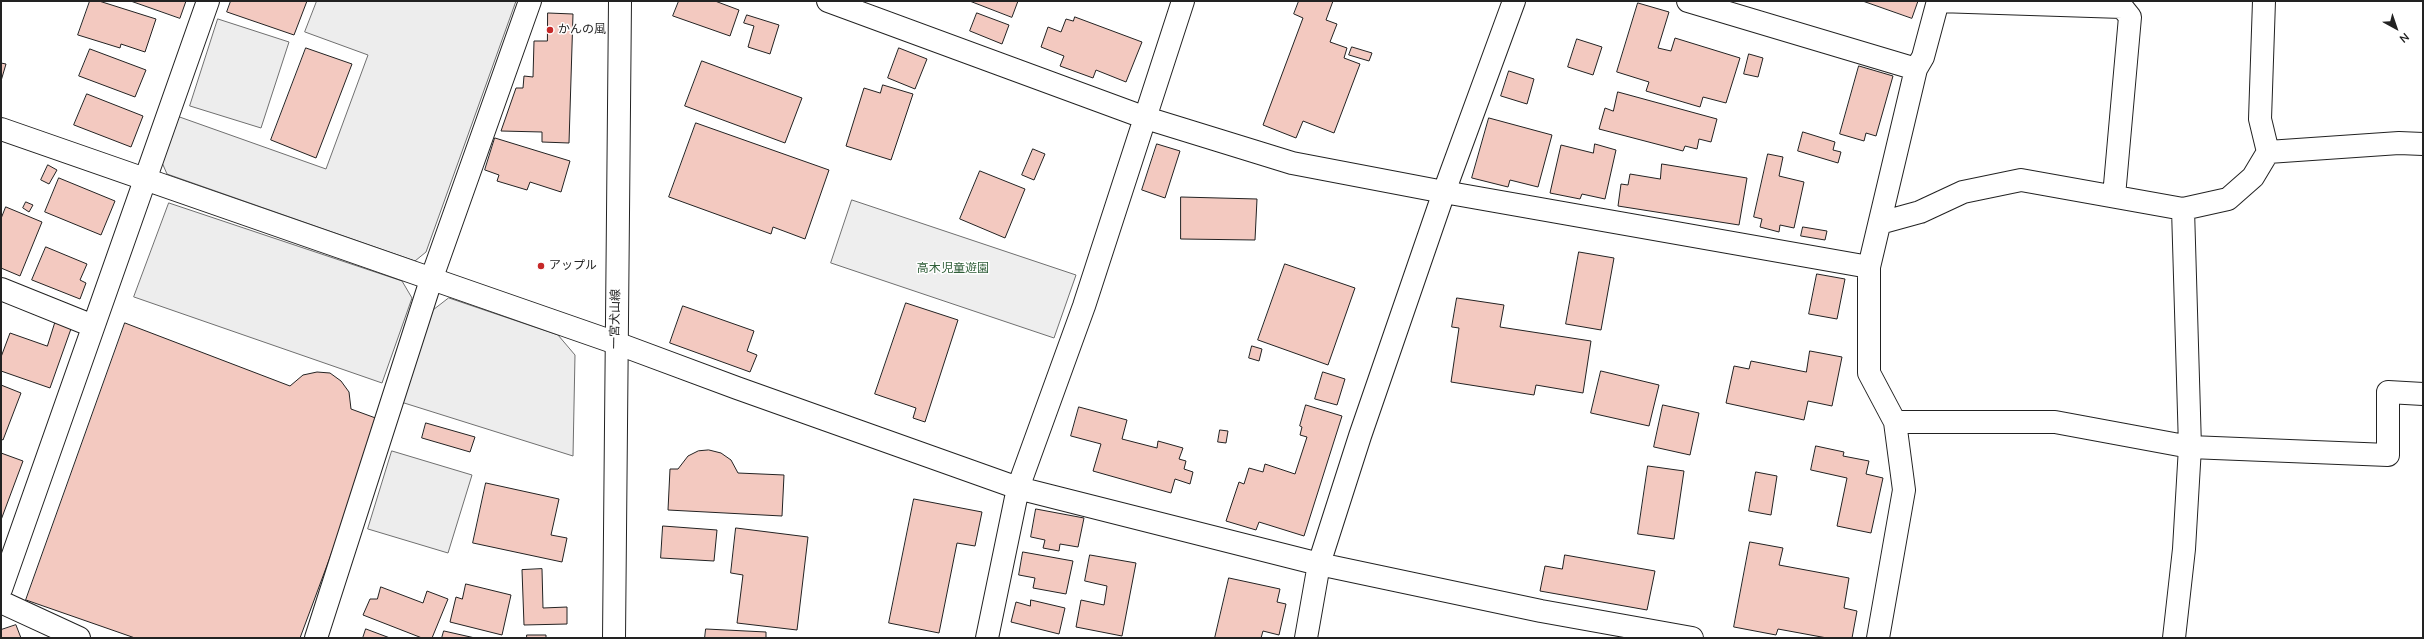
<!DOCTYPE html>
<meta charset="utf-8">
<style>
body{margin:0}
#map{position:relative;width:2424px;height:639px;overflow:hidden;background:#fff;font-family:"Nunito Sans",sans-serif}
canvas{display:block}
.frame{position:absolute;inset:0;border:2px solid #222;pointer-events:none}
.north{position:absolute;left:2376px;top:8px;width:40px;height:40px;-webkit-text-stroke:3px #fff;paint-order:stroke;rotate:140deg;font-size:11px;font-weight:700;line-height:16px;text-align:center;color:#222}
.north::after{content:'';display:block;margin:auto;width:14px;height:18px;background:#222;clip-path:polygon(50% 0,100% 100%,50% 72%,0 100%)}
</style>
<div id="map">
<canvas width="2424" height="639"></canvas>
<div class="frame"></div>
<div class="north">N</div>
</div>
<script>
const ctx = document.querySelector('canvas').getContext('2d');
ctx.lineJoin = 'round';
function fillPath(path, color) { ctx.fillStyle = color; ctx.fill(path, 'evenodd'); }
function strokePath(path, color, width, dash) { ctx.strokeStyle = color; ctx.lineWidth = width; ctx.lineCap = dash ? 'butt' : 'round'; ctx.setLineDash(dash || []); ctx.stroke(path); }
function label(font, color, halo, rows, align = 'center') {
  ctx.font = font + ' "Nunito Sans","Noto Sans JP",sans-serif'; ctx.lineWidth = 3; ctx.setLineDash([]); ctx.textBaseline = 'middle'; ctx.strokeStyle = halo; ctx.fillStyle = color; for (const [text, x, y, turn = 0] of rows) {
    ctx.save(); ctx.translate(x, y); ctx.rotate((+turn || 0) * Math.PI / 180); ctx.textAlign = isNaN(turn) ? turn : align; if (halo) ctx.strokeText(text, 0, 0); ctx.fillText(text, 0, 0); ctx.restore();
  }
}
const green = new Path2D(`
 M852,200l224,75 -22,63 -223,-75z`);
const parking = new Path2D(`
 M317,1h199l-90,251 -11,9 -248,-87 -7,-16 14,-43 152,54 42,-114 -63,-23z
 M218,19l71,23 -28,86 -71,-22z
 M169,203l233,78 10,17 -30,85 -248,-86z
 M449,298l109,37 17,20 -2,101 -172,-54 31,-91z
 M392,451l80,24 -24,78 -80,-24z`);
const building = new Path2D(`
 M90,1h9l57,18 -11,33 -24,-8 -1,4 -42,-13z
 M131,1h55l-6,17z
 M231,1h76l-13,34 -67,-23z
 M679,1h36l24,9 -9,26 -57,-20z
 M970,1h48l-6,16z
 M1299,1h34l-7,19 11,4 -7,18 17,6 -3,10 16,6 -26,69 -31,-12 -7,17 -33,-13 40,-107 -9,-4z
 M1863,1h55l-6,17z
 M1638,3l31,9 -11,36 13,3 4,-13 65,20 -14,45 -23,-6 -3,10 -54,-16 3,-9 -32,-10z
 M548,13l25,1 -4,129 -27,-1v-10l-41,-1 15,-43h7l1,-12 9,1 1,-36h13z
 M977,13l32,12 -7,19 -32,-13z
 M747,15l32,10 -9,29 -22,-7 6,-21 -10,-3z
 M1075,17l67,25 -16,40 -30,-12 -3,8 -33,-12 4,-10 -23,-9 7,-20 13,5 5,-13 7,2z
 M1577,39l25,8 -9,28 -25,-8z
 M1352,47l20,6 -3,8 -20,-6z
 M306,48l46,16 -36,94 -45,-18z
 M899,48l28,11 -12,30 -27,-11z
 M90,49l56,21 -11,27 -56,-21z
 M1749,54l14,4 -5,19 -14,-3z
 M702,61l100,37 -17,45 -100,-37z
 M1,63l5,1 -5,17z
 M1859,66l34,10 -17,60 -10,-3 -2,8 -24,-7z
 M1509,71l25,8 -7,25 -26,-8z
 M883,85l30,9 -22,66 -45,-14 18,-58 16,5z
 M1618,92l99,27 -6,23 -12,-3 -2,10 -12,-3 -2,5 -84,-22 6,-21 8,3z
 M87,94l56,22 -12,31 -57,-22z
 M1489,118l63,17 -14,52 -28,-7 -2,7 -36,-9z
 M696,123l133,47 -24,69 -32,-12 -2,7 -102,-37z
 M1803,132l32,10 -2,8 8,2 -3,11 -40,-12z
 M495,138l75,23 -9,31 -31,-10 -3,8 -30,-9 2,-6 -14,-5z
 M1157,144l23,7 -15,47 -23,-8z
 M1595,144l21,6 -11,49 -23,-5 -2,5 -30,-6 11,-48 32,8z
 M1033,149l12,5 -11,26 -12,-5z
 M1768,154l15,3 -4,19 25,6 -10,46 -14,-3 -1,7 -19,-5 2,-8 -8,-2z
 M1662,164l85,14 -8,47 -121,-19 3,-22 7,1 2,-11 30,5z
 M48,165l9,5 -8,14 -8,-4z
 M980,171l45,18 -20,49 -45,-19z
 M59,178l56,23 -14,34 -56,-23z
 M1181,197l76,2 -2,41 -74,-1z
 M26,202l7,3 -4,7 -6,-4z
 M6,207l36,15 -22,54 -19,-8v-49z
 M1803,227l24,4 -2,9 -24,-4z
 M46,247l41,17 -7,16 6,3 -6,16 -48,-19z
 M1579,252l35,6 -13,72 -35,-6z
 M1285,264l70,24 -27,77 -70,-25z
 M1817,274l28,5 -8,40 -28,-5z
 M1457,298l47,7 -4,22 91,14 -8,52 -47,-8 -2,10 -83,-13 8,-54 -7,-1z
 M906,303l52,17 -33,102 -12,-4 3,-10 -41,-14z
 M683,306l71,25 -7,20 10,4 -7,17 -80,-29z
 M56,320l16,6 -22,62 -49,-17v-14l9,-24 37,13z
 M125,323l165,63 13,-11 14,-3 13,1 11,8 8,11 2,17 30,11 -81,218h-165l-109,-38z
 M1252,346l10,3 -3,12 -10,-3z
 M1810,351l32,6 -10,49 -24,-5 -4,19 -78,-17 8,-37 15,3 2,-8 55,11z
 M1601,371l58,14 -10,41 -58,-13z
 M1323,372l22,7 -8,26 -22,-6z
 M1,385l20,8 -18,47 -2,-1z
 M1306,405l36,11 -38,120 -45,-14 -3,8 -30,-9 13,-39 5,2 5,-16 14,4 2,-8 30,10 12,-37 -7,-2 2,-8 -2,-1z
 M1663,405l36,8 -9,42 -36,-8z
 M1079,407l48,13 -5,19 35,9 1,-7 25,7 -4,11 7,2 -2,8 9,3 -3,12 -15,-5 -4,14 -78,-22 8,-27 -30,-8z
 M426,423l49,14 -5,15 -48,-14z
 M1220,430l8,1 -2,12 -8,-1z
 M1816,446l28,6 -1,4 26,5 -3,13 17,4 -12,55 -34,-7 10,-48 -36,-8z
 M709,450l12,3 10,7 7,13 46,2 -2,41 -114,-6 2,-41h8l10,-13 10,-5z
 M1,453l22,8 -22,59z
 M1648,466l36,5 -10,68 -36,-5z
 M1756,472l21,4 -6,39 -22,-4z
 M486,483l73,16 -8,36 16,3 -5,24 -89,-19z
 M914,499l68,13 -7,34 -18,-3 -18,90 -50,-10z
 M1036,509l48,9 -6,29 -18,-3 -1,7 -16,-3 2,-8 -14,-3z
 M663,526l54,4 -3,31 -53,-3z
 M736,528l72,9 -11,93 -60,-7 6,-48 -12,-2z
 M1750,542l33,6 -4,17 70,13 -5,30 13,3 -5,27h-25l-49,-9 -2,6 -42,-8z
 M1023,552l50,9 -7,33 -33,-6 2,-10 -16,-3z
 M1090,555l46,8 -14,73 -46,-9 5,-27 23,5 3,-19 -22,-5z
 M1565,555l90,16 -8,39 -107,-19 5,-25 17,3z
 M542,569l1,39 24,-1v17l-43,1 -2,-55z
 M1229,578l51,11 -3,13 9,2 -7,31 -16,-4 -2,7h-46z
 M466,584l45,11 -9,40 -52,-13 6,-25 6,2z
 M381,587l42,16 4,-12 21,8 -16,39h-10l-59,-23 7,-16h7z
 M1031,600l34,8 -6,26 -48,-12 5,-20 14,4z
 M16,625l5,13h-20v-8z
 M366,629l24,9h-27z
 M706,629l60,3v6h-61z
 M444,631l31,7h-33z
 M527,635h19v3h-19z`);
const street = new Path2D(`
 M828,1l318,117 146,45 152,29 425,75
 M1688,1l228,68
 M1938,1l184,6 8,10 -16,179
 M2264,1l-4,118 8,33
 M1,129l615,214 121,45 281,100 301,76 222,47 151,27
 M1880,223l40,-11 43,-20 58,-12 162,29 45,-10 25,-22 15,-25 131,-9 24,1
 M1,289l92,37
 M1895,422h160l135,25 198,8v-63l35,2
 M1,589l207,-588
 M1,602l78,36
 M316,638l115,-358 99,-279
 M987,638l31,-150 66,-182 99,-305
 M1306,638l13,-74 41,-128 84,-244 70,-191
 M1878,638l26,-148 -9,-68 -26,-49v-106l47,-198 7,-12 15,-56
 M2174,638l10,-89 6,-102 -7,-238`);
const primary = new Path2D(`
 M614,638l6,-637`);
const markers = [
 [550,30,4,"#c62828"],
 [541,266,4,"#c62828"]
];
const poiNames = [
 ["かんの風",558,30],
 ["アップル",549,266]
];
const parkNames = [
 ["高木児童遊園",953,269]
];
const streetNames = [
 ["一宮犬山線",616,319,-89]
];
fillPath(green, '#eee');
strokePath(green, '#6f6f6f', 1);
fillPath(parking, '#ededed');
strokePath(parking, '#6f6f6f', 1);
fillPath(building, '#f3c9c0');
strokePath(building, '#222', 1);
strokePath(street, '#222', 24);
strokePath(primary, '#222', 24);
strokePath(street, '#fff', 22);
strokePath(primary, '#fff', 22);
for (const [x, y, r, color] of markers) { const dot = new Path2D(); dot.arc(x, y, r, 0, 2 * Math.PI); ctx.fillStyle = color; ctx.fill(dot); strokePath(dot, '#fff', 1.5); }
label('12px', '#222', '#fff', poiNames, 'left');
label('12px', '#2f5e38', '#fff', parkNames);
label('12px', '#222', '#fff', streetNames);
</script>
